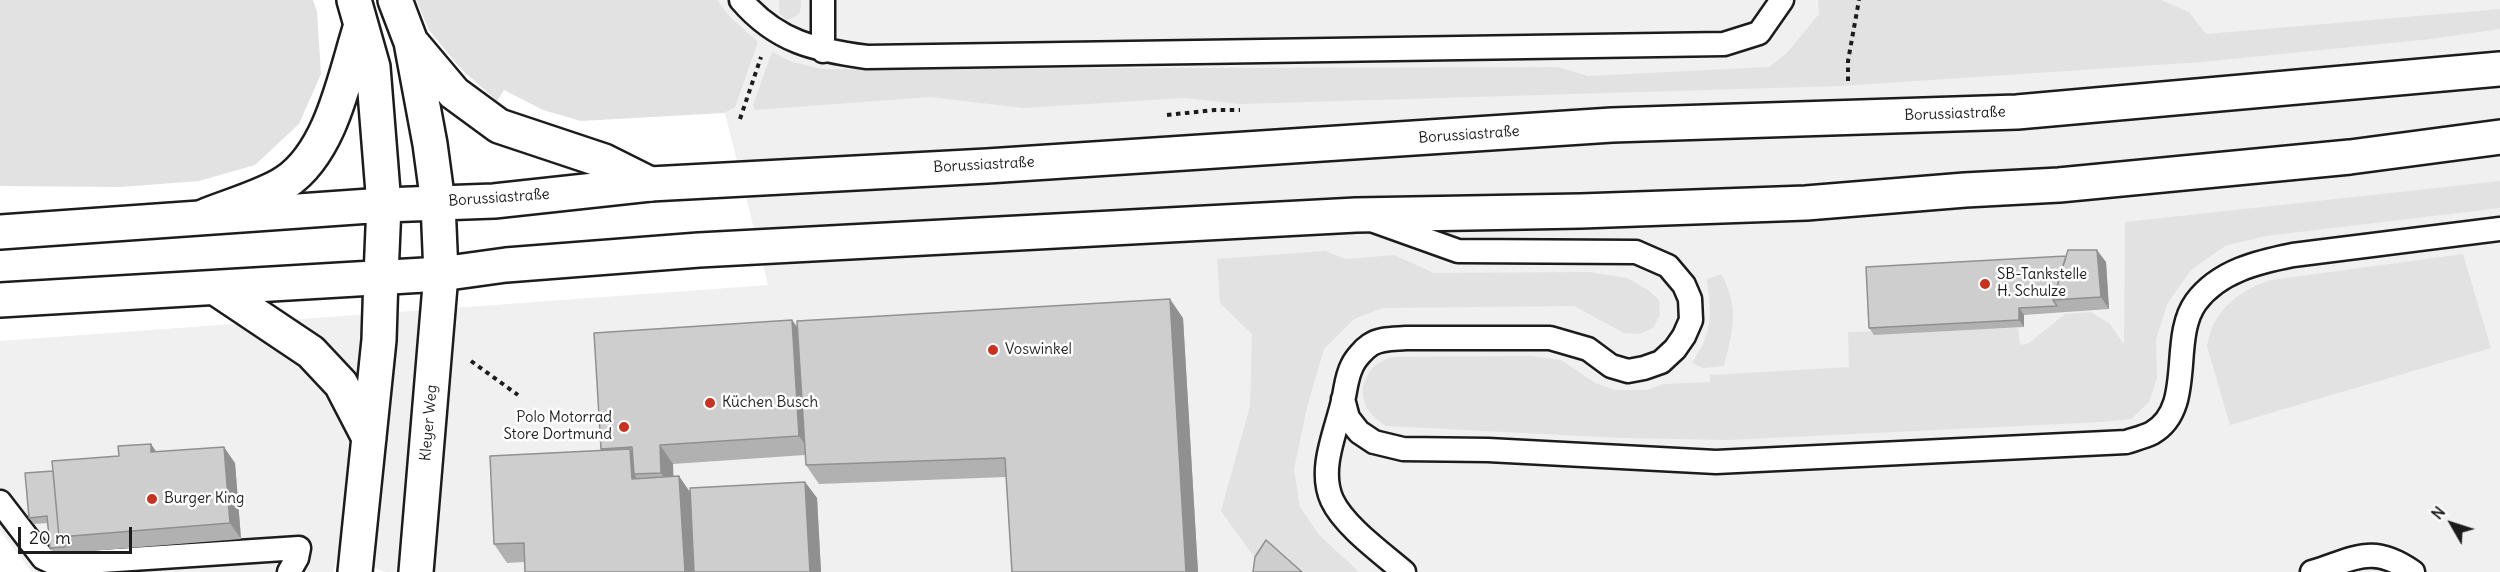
<!DOCTYPE html>
<meta charset="utf-8">
<style>
body{margin:0}
#map{position:relative;width:2500px;height:572px;overflow:hidden;background:#fff;font-family:Delius,sans-serif}
canvas{display:block}
.north{position:absolute;left:2422px;top:494px;width:60px;height:60px;-webkit-text-stroke:4px #fff;paint-order:stroke;rotate:309deg;font-size:16px;font-weight:700;line-height:24px;text-align:center;color:#1c1c1c}
.north::after{content:'';display:block;margin:auto;width:21px;height:27px;background:#1c1c1c;clip-path:polygon(50% 0,100% 100%,50% 72%,0 100%)}
.scale{position:absolute;left:18px;top:527px;width:114px;height:27px;box-sizing:border-box;border:3px solid #1c1c1c;border-top:0;padding-left:8px;font-size:18px;line-height:21px;white-space:nowrap;color:#1c1c1c;-webkit-text-stroke:4px #fff;paint-order:stroke}
</style>
<div id="map">
<canvas width="2500" height="572"></canvas>
<div class="north">N</div>
<div class="scale">20 m</div>
</div>
<script>
const ctx = document.querySelector('canvas').getContext('2d');
ctx.lineJoin = 'round';
function fillPath(path, color) { ctx.fillStyle = color; ctx.fill(path, 'evenodd'); }
function strokePath(path, color, width, dash) { ctx.strokeStyle = color; ctx.lineWidth = width; ctx.lineCap = dash ? 'butt' : 'round'; ctx.setLineDash(dash || []); ctx.stroke(path); }
function label(font, color, halo, rows, align = 'center') {
  ctx.font = font + ' Delius,sans-serif'; ctx.lineWidth = 5; ctx.setLineDash([]); ctx.textBaseline = 'middle'; ctx.strokeStyle = halo; ctx.fillStyle = color; for (const [text, x, y, turn = 0] of rows) {
    ctx.save(); ctx.translate(x, y); ctx.rotate((+turn || 0) * Math.PI / 180); ctx.textAlign = isNaN(turn) ? turn : align; if (halo) ctx.strokeText(text, 0, 0); ctx.fillText(text, 0, 0); ctx.restore();
  }
}
const built = new Path2D(`
 M647,0h1853v572h-2115l-47,-19 -5,19h-301l-32,-41v-190l768,-56 -45,-180z`);
const green = new Path2D(`
 M0,0h313l4,11 4,63 -22,50 -44,41 -56,16 -78,6 -121,-1z
 M416,0h301l13,17 28,25 -23,65 -11,6 -143,8 -38,-11 -39,-20 -7,11 -37,-33 -31,-38z
 M779,0h22c0,14 -1,16 -15,20l-7,-7z
 M1818,0h343l28,12 17,22 294,-25v20l-69,10 -229,23 -361,24 -600,18 -57,-6 -161,10 -93,-11 -175,13 -2,-5 19,-53 20,10 31,7 735,-2 30,9 181,-9 18,-14 32,-39z
 M2500,181v27l-234,28 -41,10 -34,24 -24,34 -11,36 1,38 -8,24 -18,17 -29,3 -374,18 -106,-2 -236,-12c-21,-13 -32,-33 -15,-56 4,-6 13,-10 20,-13l140,-1 30,4 34,23 20,7h32l17,-6 46,-2v-7l139,-8 -1,-35 170,-4 2,17 9,-2 36,-29 26,-2 19,12 14,20 1,-122z
 M1325,251l21,8 48,-4 40,18 155,-1 38,6 21,12 11,10 1,15 -7,13 -13,6 -16,-1 -50,-27 -191,2 -29,11 -30,30 -17,58 -13,62 6,38 19,28 40,37h-94l-44,-61 29,-105 2,-72 -32,-31 -3,-44z
 M2463,254l28,94 -261,77 -23,-79c6,-36 31,-55 64,-66z
 M1721,274c19,34 12,55 3,92l-21,2 -11,-5c22,-33 19,-47 15,-84z`);
const path = new Path2D(`
 M1848,81v-20l11,-61
 M1167,115l48,-5h25
 M740,119l21,-62
 M471,361l47,34`);
const lane = new Path2D(`
 M741,0c36,42 74,50 126,57l857,-13 35,-11 23,-33
 M823,0v51
 M1374,221l84,30 178,1 32,14 16,19 6,14 1,21 -7,16 -9,13 -14,13 -17,6 -16,3 -17,-5 -23,-17 -38,-11h-144c-12,1 -26,0 -36,7 -6,4 -15,14 -18,21 -6,12 -6,23 -9,35 -7,31 -25,68 -11,99 12,26 50,53 72,72
 M1343,399l5,19 11,14 15,10 29,7 85,1 228,12 410,-20c9,-3 18,-5 26,-9 44,-25 17,-94 44,-131 23,-31 62,-40 97,-47l207,-26
 M0,502l43,56 13,6 243,-16 -2,10 -8,14
 M2312,572c43,-13 60,-29 101,0`);
const street = new Path2D(`
 M217,289l94,63 30,32 28,54
 M355,572l24,-232 2,-64
 M416,572l25,-298`);
const secondary = new Path2D(`
 M438,203l3,71
 M0,232l384,-27 110,-4 156,-17 337,-18 625,-41 405,-13 483,-43
 M381,276l3,-71
 M0,300l441,-26 65,-9 193,-15 657,-35 225,-4 225,-8 159,-13 94,-5 291,-28 150,-20`);
const highway = new Path2D(`
 M354,0l19,67 11,138
 M395,0l16,42 19,102 8,59
 M411,42l43,51 45,33 105,35 46,23
 M205,216c22,-9 63,-21 81,-34 46,-31 59,-107 75,-157`);
const wall = new Path2D(`
 M2066,256l40,6 3,47 -85,6v12l-150,8 -5,-7z
 M1183,318l15,254h-186l-6,-95 -187,7 -13,-19 -1,-10 -132,9v12l17,16 115,-10 12,16 4,74h-296l-1,-10 -17,1 -13,-19 108,-94 -1,-1 191,-129 6,8z
 M156,452l79,11 6,76 -187,15 -4,-6 -2,-25 -14,1 -5,-6 24,-47z`);
const shadedWall = new Path2D(`
 M2097,250l9,12 3,47 -8,-12z
 M1170,299l13,19 15,254h-12z
 M2019,308l5,7v12l-5,-7z
 M792,320l13,19 8,116 -14,-19z
 M151,444l11,16 -11,-8z
 M660,445l13,19 1,28 -13,-19z
 M224,447l11,16 6,76 -11,-16z
 M630,449l13,18 -9,7 11,16 -13,-11z
 M679,476l13,19 5,77h-12z
 M805,482l12,16 4,74h-11z`);
const building = new Path2D(`
 M2068,250h29l4,47 -48,3z
 M2066,256l-13,44 4,6 -38,2v12l-150,8 -3,-61z
 M1170,299l16,273h-174l-7,-114 -199,7 -9,-144z
 M792,320l7,116 -139,9 1,28 -27,1 -2,-27 -31,2 -7,-116z
 M151,444v8l73,-5 6,76 -171,14 -7,-76 67,-5 -1,-10z
 M630,449l2,30 47,-3 6,96h-160l-1,-29 -30,1 -4,-88z
 M53,471l6,66 6,10 -15,1 -3,-32 -18,2 -4,-45z
 M805,482l5,90h-116l-4,-84z
 M1266,540l36,32h-49l2,-15z`);
const markers = [
 [1985,284,6,"#c8321e"],
 [993,350,6,"#c8321e"],
 [710,403,6,"#c8321e"],
 [624,427,6,"#c8321e"],
 [152,499,6,"#c8321e"]
];
const streetNames = [
 ["Borussiastraße",1955,114,-2],
 ["Borussiastraße",1469,135,-4],
 ["Borussiastraße",984,165,-3],
 ["Borussiastraße",499,198,-4],
 ["Kleyer Weg",429,423,-85]
];
const poiNames = [
 ["SB-Tankstelle",1997,275],
 ["H. Schulze",1997,292],
 ["Voswinkel",1005,350],
 ["Küchen Busch",722,403],
 ["Polo Motorrad",612,418,"right"],
 ["Store Dortmund",612,435,"right"],
 ["Burger King",164,499]
];
fillPath(built, '#f0f0f0');
fillPath(green, '#e2e2e2');
strokePath(lane, '#1c1c1c', 27);
strokePath(street, '#1c1c1c', 38);
strokePath(secondary, '#1c1c1c', 38);
strokePath(highway, '#1c1c1c', 38);
strokePath(path, '#1c1c1c', 4, [4.5, 4.5]);
strokePath(lane, '#fff', 22);
strokePath(street, '#fff', 33);
strokePath(secondary, '#fff', 33);
strokePath(highway, '#fff', 33);
fillPath(wall, '#b1b1b1');
fillPath(shadedWall, '#909090');
fillPath(building, '#cecece');
strokePath(building, '#909090', 1.5);
for (const [x, y, r, color] of markers) { const dot = new Path2D(); dot.arc(x, y, r, 0, 2 * Math.PI); ctx.fillStyle = color; ctx.fill(dot); strokePath(dot, '#fff', 2); }
label('15px', '#1c1c1c', '#fff', streetNames);
label('15px', '#1c1c1c', '#fff', poiNames, 'left');
</script>
